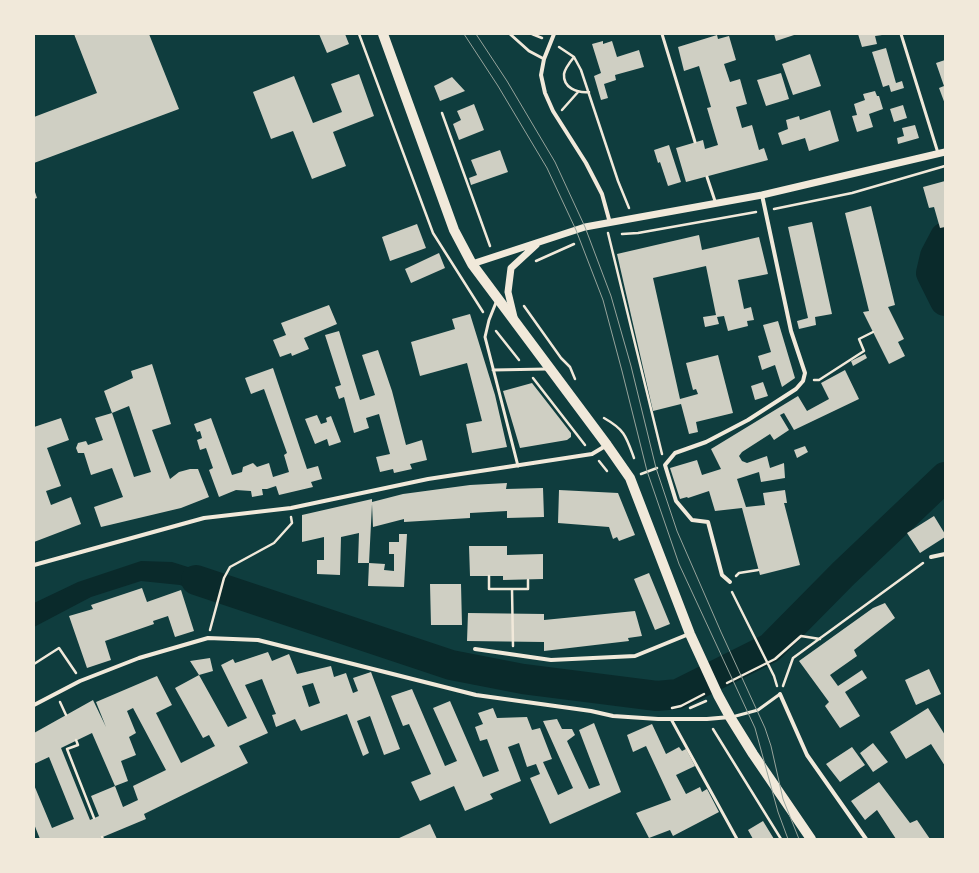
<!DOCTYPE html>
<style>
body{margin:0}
#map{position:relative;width:979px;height:873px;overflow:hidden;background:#0f3d3e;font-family:Barlow,sans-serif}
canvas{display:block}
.frame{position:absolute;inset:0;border:35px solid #f1e9da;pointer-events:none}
</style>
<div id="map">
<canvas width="979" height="873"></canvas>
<div class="frame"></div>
</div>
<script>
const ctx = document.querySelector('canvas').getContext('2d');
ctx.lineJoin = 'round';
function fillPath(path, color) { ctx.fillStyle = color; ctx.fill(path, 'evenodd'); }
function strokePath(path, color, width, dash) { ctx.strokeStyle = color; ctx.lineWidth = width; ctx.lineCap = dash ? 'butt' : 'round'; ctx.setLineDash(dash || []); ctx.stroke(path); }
const water = new Path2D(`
 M141,561l31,1 64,20 -5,23 -18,-6 -33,-14 -39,-4 -50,16 -57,30v-24l44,-21z`);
const pier = new Path2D(`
 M220,576l8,3 -8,22 -7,-2z`);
const river = new Path2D(`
 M945,237l-10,19 -4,17 14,28
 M196,580l255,85 72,14 134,17 21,-2 92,-46 75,-76 100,-95`);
const building = new Path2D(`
 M74,34h75l30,75 -145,54v-46l63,-24z
 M319,34h26l4,10 -22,9z
 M774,34h23l-21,7z
 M858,34h24v1l-7,1 2,8 -15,3z
 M717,35l1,4 11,-3 7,24 -12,4 6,18 10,-3 7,25 -11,3 6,21 10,-3 7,25 5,-2 4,12 -82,22 -10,-34 27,-8 2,9 13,-4 -11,-37 4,-1 -12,-41 -15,5 -6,-24z
 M603,41v3l9,-3 5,16 22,-7 5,17 -29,8 1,5 -12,4 4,14 -7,2 -7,-24 7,-3 -9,-29z
 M886,48l10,35 6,-2 2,7 -13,4 -2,-7 -6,2 -11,-35z
 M810,54l11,32 -28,9 -11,-31z
 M945,60v44l-6,-16 5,-2 -8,-23z
 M781,73l8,26 -23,7 -9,-26z
 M359,74l15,42 -41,16 13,34 -34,13 -19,-48 -22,8 -18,-47 41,-16 19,47 29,-11 -11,-28z
 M452,77l13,14 -25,10 -6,-15z
 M875,91l2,5h2l4,13 -14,5 4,13 -16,5 -5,-16 5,-1 -3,-11 11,-4 -2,-6z
 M474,104l10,26 -25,10 -6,-16 8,-4 -4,-9z
 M903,105l4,13 -13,4 -4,-13z
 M830,110l9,31 -30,10 -4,-13 -23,7 -4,-12 10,-4 -2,-9 13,-4 1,4z
 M915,125l4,13 -21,6 -1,-6 7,-2 -2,-8z
 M669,145l12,37 -13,4 -8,-24 -2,1 -4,-13z
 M500,150l8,22 -37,13 -2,-7 8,-3 -6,-15z
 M945,181v46l-5,1 -6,-21 -5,1 -6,-21z
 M34,189l3,9 -3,1z
 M871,206l24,99 -7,2 16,32 -6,3 7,14 -16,8 -26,-52 6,-1 -24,-98z
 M812,222l20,92 -17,3 1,8 -17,4 -2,-8 11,-3 -20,-91z
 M417,224l9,24 -36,13 -8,-24z
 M699,235l3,15 57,-13 9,37 -30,6 6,29 7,-2 3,13 -7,1 1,5 -20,5 -4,-15 -7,1 2,7 -14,3 -2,-10 13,-2 -10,-49 -53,12 27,121 18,-5 -2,-5 -3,1 -7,-27 32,-8 15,58 -37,9 2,10 -9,2 -8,-30 -28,7 -36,-157z
 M439,253l6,15 -34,15 -6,-14z
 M329,305l8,19 -33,14 5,11 -17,7 -1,-3 -11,4 -7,-17 13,-5 -5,-12z
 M470,314l25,81 12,52 -35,6 -6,-29 16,-3 -15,-58 -47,13 -9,-34 44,-13 -3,-10z
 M778,321l17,57 -13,9 -7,-22 -13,5 -4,-14 13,-4 -8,-27z
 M339,331l21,69 15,-5 -13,-40 16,-5 14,41 14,54 16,-5 5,20 -17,4 2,5 -18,4 -1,-4 -13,3 -4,-15 14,-3 -11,-40 -13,4 3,10 -15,5 -10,-36 -5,2 -4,-12 6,-2 -16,-50z
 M865,354l2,4 -14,8 -2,-5z
 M152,364l19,60 -19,6 18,49 9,-7 11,-3h8l11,28 -28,11 -80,19 -7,-20 29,-10 -11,-29 -21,7 -7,-22h-6l-2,-5 2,-5 8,-2 2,4 15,-5 -8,-22 17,-5 -8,-22 29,-13 -2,-7zM129,406l22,66 -17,5 -22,-64z
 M273,368l34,101 11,-3 4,13 -11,3 2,5 -34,8 -3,-9 -9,3h-5l1,6 -11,2 -1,-6 -15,-1 -17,7 -10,-27 4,-2 -7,-20 -6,2 -3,-10 5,-2 -2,-7 -3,1 -3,-8 17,-6 21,57 10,-3 1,-5 10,-4 4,4 12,-4 4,14 16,-5 -5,-17 3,-2 -23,-64 -13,5 -6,-16z
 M845,370l14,29 -65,31 -10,-17 -4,2 9,15 -15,10 -4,-6 -28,18 -3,4 3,5 5,2 20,-7 3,12 14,-5 1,15 -24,4 -2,-10 -22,7 9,28 19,-2 -2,-12 22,-3 2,13h-3l16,62 -40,10 -18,-67 -27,3 -6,-20 -21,7 -1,-1 -7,2 -10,-31 27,-8 5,15 19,-6 -10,-20 87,-53 9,15 22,-12 -8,-16z
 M763,382l5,14 -13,4 -4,-14z
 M532,383l39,50v4l-4,3 -47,8 -17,-57z
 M317,415l4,9 6,-2 -1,-4 5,-2 10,26 -12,4 -2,-7 -12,5 -10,-25z
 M61,418l8,22 -22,8 14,38 -15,5 5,14 20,-8 10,27 -47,18v-115z
 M805,446l3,6 -11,6 -3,-8z
 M507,483l-1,6 37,-1 1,29 -37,1v-7l-37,2v5l-66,4v-3l-31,8 -1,-23 -3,59h-11l1,-30 -18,4 -1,38 -23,-1v-14h7v-23l-22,5v-27l70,-16v3l31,-8 67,-9z
 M559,490l59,3 17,42 -16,6 -2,-4 -4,2 -4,-12 -51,-4z
 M934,516l11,18v3l-25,16 -13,-20z
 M399,534h8l-3,53 -36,-1 1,-23 16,1 -1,6 10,1v-17h-5v-12h10z
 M469,546h38v9l36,-1v25l-40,1v-4h-33z
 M649,573l21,51 -15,6 -21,-51z
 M430,584h31l1,41h-31z
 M142,588l5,14 34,-12 13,41 -19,6 -7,-21 -15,5 1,3 -49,17 6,19 -24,8 -18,-52 24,-7 -2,-4z
 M885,603l10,15 -41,32 3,6 -27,19 8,11 24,-16 5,8 -22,14 15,24 -20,12 -15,-22 4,-4 -30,-41 74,-53z
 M635,611l7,25 -14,2 1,3 -85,10v-9l-77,-1 1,-28 76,1v6z
 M268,652l4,9 17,-7 8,20 34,-8 3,11 12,-4 7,20 5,-2 -5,-13 18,-6 29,77 -16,6 -14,-39 -13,5 12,32 -6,3 -16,-42 -46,17 -6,-12 -19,8 -4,-12 4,-1 -14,-35 -17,6 23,48 -29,13 9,17 -104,51 2,5 -48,20h-58l-6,-15v-39l18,43 22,-9 -25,-62 -15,7v-31l59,-33 13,27 -10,-25 61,-26 15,29 -16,8 25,50 34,-17 -6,-11 -6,3 -28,-50 24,-13 29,52 19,-9 -26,-53 12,-6 2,4zM313,683l7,20 -11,4 -7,-21zM133,708l33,62 -33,16 5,14 -15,7 -8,-21 13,-5 -7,-20 15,-6 -7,-18 7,-4 -9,-22zM92,733l23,53 -24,10 8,20 -9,4 -29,-72z
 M210,658l3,13 -14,4 -9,-14z
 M929,669l12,25 -25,11 -11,-25z
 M412,689l33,77 12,-5 -24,-53 17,-7 33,76 16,-6 -12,-32 -7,2 -5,-14 8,-3 -5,-11 15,-5 4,10 30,-1 5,13 8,-2 12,31 -9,3 15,33 15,-7 -30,-67 14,-2 5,10h10l3,6 -8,6 22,48 11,-4 -21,-55 15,-7 27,69 -71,32 -20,-46 10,-4 -4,-10 -9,3 -8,-24 -11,4 13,34 -31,13 3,5 -28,12 -11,-25 -34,15 -9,-19 20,-8 -22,-50 -6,2 -12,-30z
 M928,708l17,27v31l-14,-22 -25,15 -16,-27z
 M652,724l14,30 13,-7 3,4 4,-2 9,17 -19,9 10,19 14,-7 2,5 5,-3 12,23 -46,24 -3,-6 -21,8 -13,-25 35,-13 -25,-54 -13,6 -6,-17z
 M873,743l15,19 -15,10 -13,-19z
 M852,747l13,18 -25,17 -14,-18z
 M879,782l31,41 7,-3 13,19h-34l-19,-29 -12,10 -14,-19z
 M763,821l11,18h-21l-5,-9z
 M430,824l7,15h-40z`);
const path = new Path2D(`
 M359,34l74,199 50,79
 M532,34l10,4
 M559,47l15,10 7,13 37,111 11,27
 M574,57c-4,5 -9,11 -10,17 -1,14 13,19 25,18
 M562,110l16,-18
 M442,113l48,133
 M774,209l78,-16 93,-27
 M608,233l54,221
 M622,234l16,-1 118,-21
 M536,261l38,-17
 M524,306l37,52 9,9 5,12
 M496,331l23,29
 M533,378l52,67
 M814,380h5l45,-29 -5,-12 14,-7
 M604,418c21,12 22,18 30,40
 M599,461l8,10
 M641,474l16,-6
 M489,576v13h23l1,57
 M736,576l3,-3 19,-3
 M512,589h16v-9
 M732,592l42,84 3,10
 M210,630l14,-52 6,-11 44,-24 18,-20 -1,-6
 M34,664l25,-16 17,25
 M727,683l48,-24 26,-23 19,3
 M783,686l10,-28 130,-95
 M60,702l6,13
 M672,708l9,-2 23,-12
 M690,708l16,-7
 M713,729l68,110
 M76,740l2,5 -11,4 27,69
 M102,837l1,2`);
const service = new Path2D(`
 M510,34l19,17 15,8
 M662,34l33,108
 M901,34l37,119
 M707,177l9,27
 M497,300l-8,20 -4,17 33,129
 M493,370l54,-1
 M732,717l26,-7 22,-16
 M671,719l66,120`);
const minor = new Path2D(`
 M554,34l-10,25 -3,16 4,18 8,18 33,52 16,31 8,29
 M931,557l14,-3
 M34,565l170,-47 87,-10 137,-29 164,-25 15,-9
 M730,582l-8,-7 -14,-53 -16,-2 -16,-19 -11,-36 10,-12 31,-11 42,-22 48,-31 7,-8 2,-8 -14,-42 -29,-136
 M475,649l76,11 84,-4 54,-22
 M780,694l27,61 59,84
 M34,705l46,-24 59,-23 69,-20 50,2 218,55 115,16 22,5 45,3h49l23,-2`);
const tertiary = new Path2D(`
 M472,264l113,-37 177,-32 183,-43
 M514,317l-6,-25 3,-24 25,-23`);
const primary = new Path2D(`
 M383,34l71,196 18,34 135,181 23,33 60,156 28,61 12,22 23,37 58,85`);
const tram = new Path2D(`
 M464,34l34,52 49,82 29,62 27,70 19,71 25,100 32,93 76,164 23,84 10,27
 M476,34l31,47 48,81 30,65 26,69 20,70 25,102 21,63 44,101 44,96 6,18 12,53 16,40`);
fillPath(water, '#0a2a2b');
fillPath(pier, '#0f3d3e');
strokePath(river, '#0a2a2b', 30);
fillPath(building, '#cfcfc3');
strokePath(path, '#f1e9da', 2.5);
strokePath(service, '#f1e9da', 3);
strokePath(minor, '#f1e9da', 4);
strokePath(tertiary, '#f1e9da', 7);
strokePath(primary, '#f1e9da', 10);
strokePath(tram, '#97a49c', 1);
</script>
